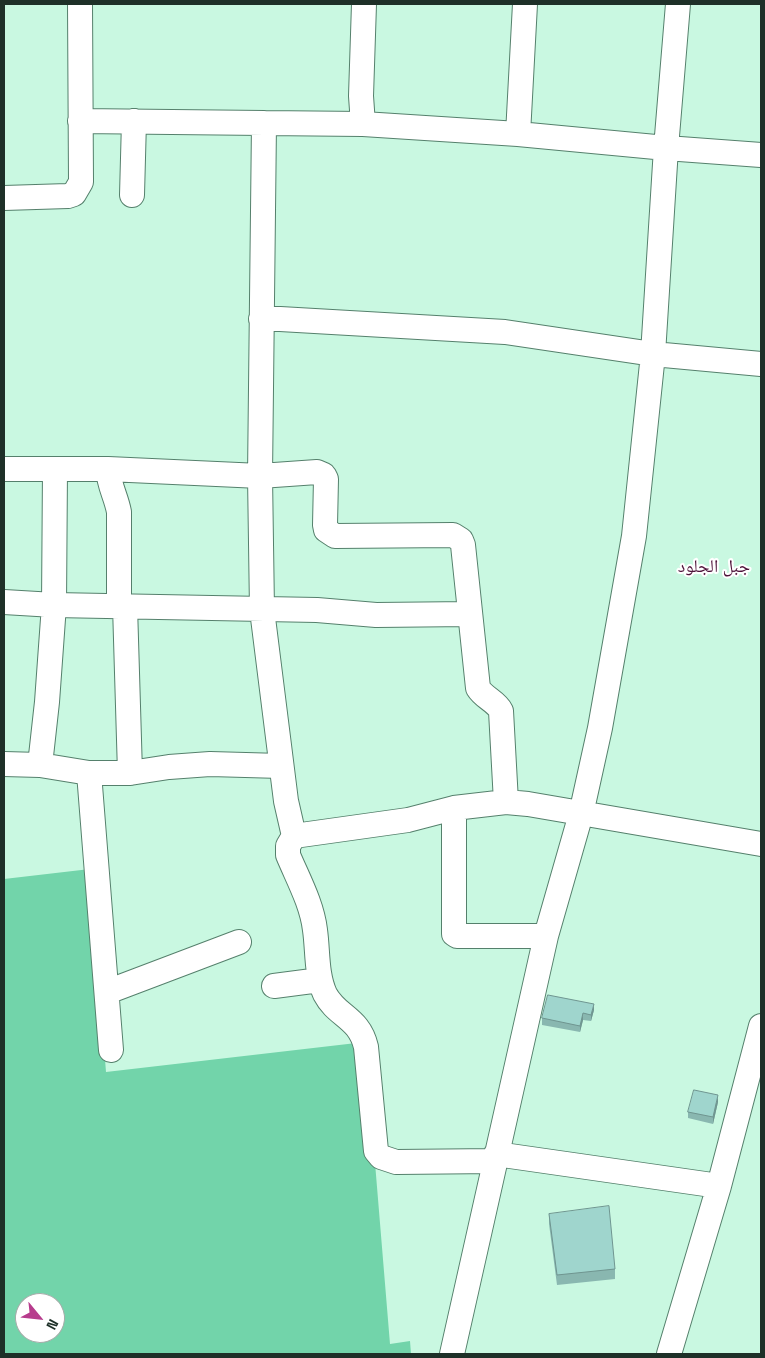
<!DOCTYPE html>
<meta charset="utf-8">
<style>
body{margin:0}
#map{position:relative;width:765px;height:1358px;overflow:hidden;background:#c9f8e1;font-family:"Space Grotesk",sans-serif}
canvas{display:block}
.frame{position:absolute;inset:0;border:5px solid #1e3028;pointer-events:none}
.north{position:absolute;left:15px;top:1293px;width:50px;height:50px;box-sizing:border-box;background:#fff;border:1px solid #a5aca9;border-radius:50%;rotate:118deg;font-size:14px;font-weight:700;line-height:20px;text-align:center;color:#1e3028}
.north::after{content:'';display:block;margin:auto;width:18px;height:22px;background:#b73c8d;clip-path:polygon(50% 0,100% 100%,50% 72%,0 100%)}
</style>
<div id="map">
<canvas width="765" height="1358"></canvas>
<div class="frame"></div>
<div class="north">N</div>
</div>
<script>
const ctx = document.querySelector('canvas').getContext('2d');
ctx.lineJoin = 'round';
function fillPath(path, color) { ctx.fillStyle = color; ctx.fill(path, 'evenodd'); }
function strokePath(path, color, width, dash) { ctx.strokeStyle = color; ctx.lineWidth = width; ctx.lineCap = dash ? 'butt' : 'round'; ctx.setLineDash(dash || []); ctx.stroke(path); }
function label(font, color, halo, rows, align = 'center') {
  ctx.font = font + ' "Space Grotesk","Noto Naskh Arabic",sans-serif'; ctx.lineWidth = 4; ctx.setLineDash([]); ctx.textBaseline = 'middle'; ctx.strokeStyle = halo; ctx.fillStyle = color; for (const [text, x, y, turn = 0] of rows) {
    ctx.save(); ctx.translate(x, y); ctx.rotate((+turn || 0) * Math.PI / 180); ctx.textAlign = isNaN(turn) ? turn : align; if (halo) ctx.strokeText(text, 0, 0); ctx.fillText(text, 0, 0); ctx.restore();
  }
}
const green = new Path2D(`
 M90,869l16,203 259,-30 25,302 20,-3 1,13h-407v-475zM25,1303h30v30h-30z`);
const minor = new Path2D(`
 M364,4l-3,92 2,28 155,10 148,14 95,7
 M80,121l184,2 -4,353 2,134 24,191 8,35 114,-16 46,-12 52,-6 22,2 233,40
 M264,123l99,1
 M518,134l7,-130
 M132,195l2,-74
 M4,198l64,-2 6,-2 7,-12 -1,-178
 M261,319h19l225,13 148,22 108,10
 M4,469h104l152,7 57,-4 7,3 2,4 -1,46 1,5 9,6 118,-1 8,5 2,5 15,143c6,10 18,13 23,23l5,91
 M108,469c1,17 8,27 11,43v94
 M4,602l50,3 263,5 59,5 93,-1
 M125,606l5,167
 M4,764l36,1 49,8h41l39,-6 41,-3 71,2
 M40,765l7,-63 7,-97 1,-136
 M89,773l22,277
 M454,808v126l3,2h89
 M294,836l-6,10v9c10,24 24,49 27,75 3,21 1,44 10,64 12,23 34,23 41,53l10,104 5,6 15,5 99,-1
 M274,986l46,-6
 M107,992l132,-50
 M496,1154l223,32
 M452,1354l94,-418 35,-122 19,-86 34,-192 19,-182 13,-206 12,-144
 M669,1354l50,-168 42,-160`);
const wall = new Path2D(`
 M594,1010l-3,11 -8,-1 -3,12 -38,-7v-7z
 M718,1102l-5,22 -25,-6v-6z
 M549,1214l66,55v10l-58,6 -8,-61z`);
const shadedWall = new Path2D(`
 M594,1004v6l-3,11v-6z
 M583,1013v7l-3,12v-6z
 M718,1095v7l-5,22v-7z`);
const building = new Path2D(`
 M548,995l46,9 -3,11 -8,-2 -3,13 -38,-8z
 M694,1090l24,5 -5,22 -25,-5z
 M609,1206l6,63 -58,6 -8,-61z`);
const quarterNames = [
 ["جبل الجلود",714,567]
];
fillPath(green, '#72d4aa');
strokePath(minor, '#55806c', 26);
strokePath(minor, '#fff', 24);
fillPath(wall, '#89b7b0');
fillPath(shadedWall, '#6f9590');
fillPath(building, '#9fd5cd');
strokePath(building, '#6f9590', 1);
label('18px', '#4e133a', '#fff', quarterNames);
</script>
